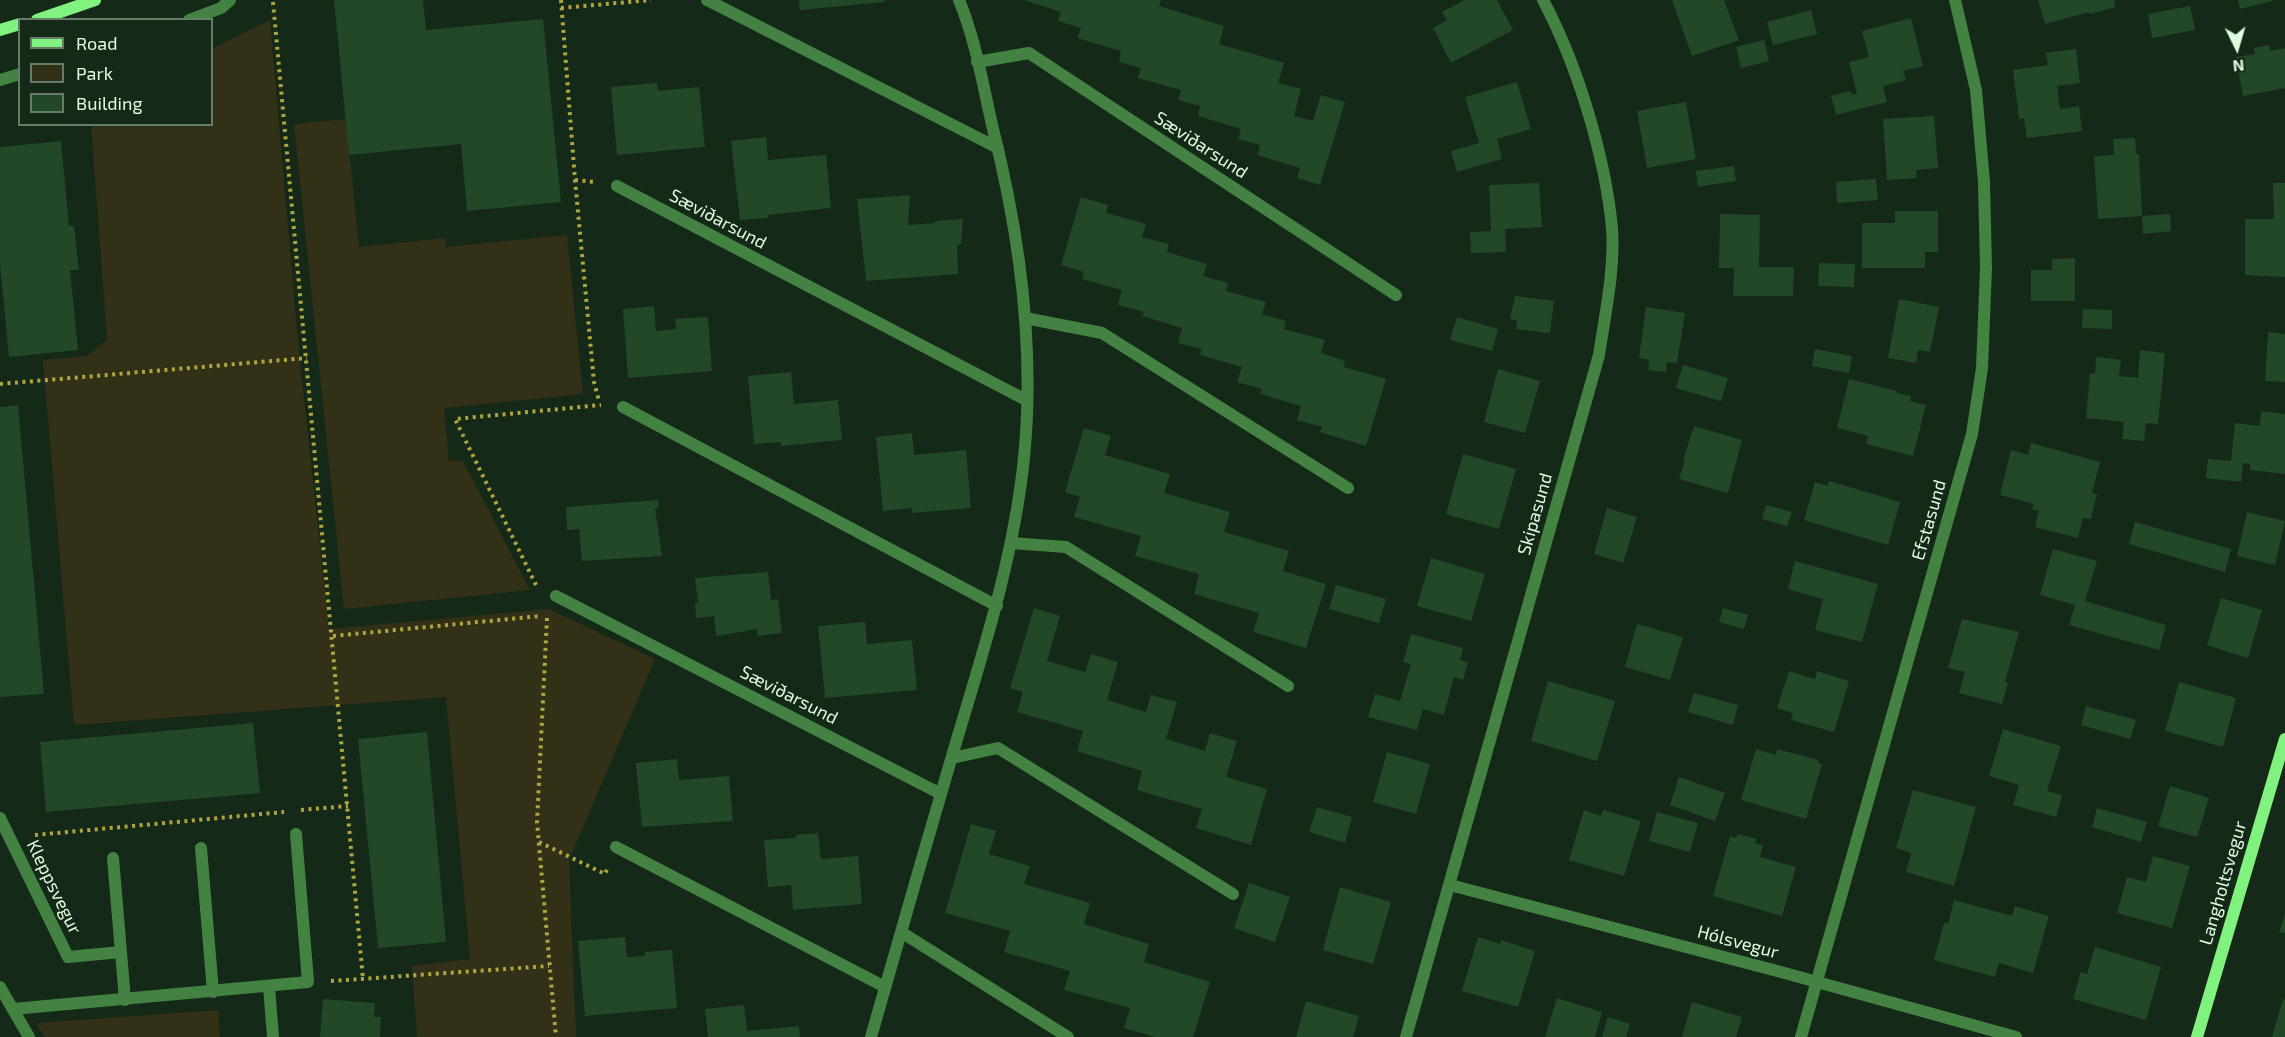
<!DOCTYPE html>
<meta charset="utf-8">
<style>
body{margin:0}
#map{position:relative;width:2285px;height:1037px;overflow:hidden;background:#142917;font-family:"Exo 2",sans-serif}
canvas{display:block}
.legend{position:absolute;left:18px;top:18px;width:195px;height:108px;box-sizing:border-box;background:#142917;border:2px solid #657d68;margin:0;padding:8px 10px;list-style:none;font-size:18px;color:#dffce1}
.legend li{display:flex;align-items:center;gap:12px;height:30px}
.legend b{width:30px;border:2px solid #657d68}
.north{position:absolute;left:2207px;top:18px;width:60px;height:60px;-webkit-text-stroke:4px #142917;paint-order:stroke;rotate:175deg;font-size:16px;font-weight:700;line-height:24px;text-align:center;color:#dffce1}
.north::after{content:'';display:block;margin:auto;width:21px;height:27px;background:#dffce1;clip-path:polygon(50% 0,100% 100%,50% 72%,0 100%)}
</style>
<div id="map">
<canvas width="2285" height="1037"></canvas>
<ul class="legend">
<li><b style="height:8px;background:#81f180"></b>Road</li>
<li><b style="height:16px;background:#323017"></b>Park</li>
<li><b style="height:16px;background:#224828"></b>Building</li>
</ul>
<div class="north">N</div>
</div>
<script>
const ctx = document.querySelector('canvas').getContext('2d');
ctx.lineJoin = 'round';
function fillPath(path, color) { ctx.fillStyle = color; ctx.fill(path, 'evenodd'); }
function strokePath(path, color, width, dash) { ctx.strokeStyle = color; ctx.lineWidth = width; ctx.lineCap = dash ? 'butt' : 'round'; ctx.setLineDash(dash || []); ctx.stroke(path); }
function label(font, color, halo, rows, align = 'center') {
  ctx.font = font + ' "Exo 2",sans-serif'; ctx.lineWidth = 5; ctx.setLineDash([]); ctx.textBaseline = 'middle'; ctx.strokeStyle = halo; ctx.fillStyle = color; for (const [text, x, y, turn = 0] of rows) {
    ctx.save(); ctx.translate(x, y); ctx.rotate((+turn || 0) * Math.PI / 180); ctx.textAlign = isNaN(turn) ? turn : align; if (halo) ctx.strokeText(text, 0, 0); ctx.fillText(text, 0, 0); ctx.restore();
  }
}
const green = new Path2D(`
 M270,20l28,323 31,286 220,-20 106,50 -86,201 7,177h-159l-5,-71 58,-7 -24,-262 -372,28 -31,-365 45,-4 19,-17 -16,-214 121,-1v-75z
 M346,119l13,128 86,-9 1,9 121,-12 16,159 -139,14 5,53h14l67,129 -186,19 -50,-485z
 M218,1010l2,27h-175l-9,-14z`);
const building = new Path2D(`
 M334,0h89l3,30 117,-11 18,183 -94,9 -6,-67 -112,11z
 M799,0h86v2l-85,8z
 M1024,0h137l-2,6 65,20 -5,18 65,19 -6,20 23,6 -7,27 19,5 8,-26 24,7 -25,83 -23,-7 3,-10 -43,-13 3,-10 -22,-6 3,-10 -43,-13 2,-10 -22,-6 3,-10 -43,-12 3,-10 -22,-6 2,-11 -44,-13 4,-10 -23,-7 3,-9z
 M1464,0h33l16,30 -62,33 -18,-35 14,-8 -5,-8z
 M1672,0h52l15,40 -47,16z
 M2038,0h76l2,7 -27,7v-2l-44,12z
 M2238,0h35v1l-33,8z
 M2190,6l5,24 -43,8 -4,-24z
 M1811,10l6,24 -44,11 -6,-23z
 M1911,18l12,48 -20,5 3,9 -23,6 4,16 -51,13 -5,-19 19,-5 2,4 5,-2 -8,-31 20,-5 -7,-26z
 M1764,40l5,21 -28,7 -5,-21z
 M2269,45l1,6 15,-3v40l-42,8 -7,-39 19,-3 -1,-6z
 M2076,49l4,34 -23,3 3,23 19,-3 3,25 -55,7 -3,-20 -5,1 -6,-49 35,-5 -2,-12z
 M1517,82l14,47 -34,10 5,20 -45,13 -6,-21 28,-8 -14,-46z
 M657,83l1,8 41,-4 6,60 -88,8 -6,-68z
 M1686,102l10,57 -49,9 -10,-57z
 M1934,116l4,52 -22,2 1,8 -30,2 -4,-61z
 M766,137l2,23 58,-5 5,53 -63,7v3l-28,2 -9,-79z
 M2135,138l1,16h3l3,62 -44,3 -4,-63 20,-1 -1,-16z
 M61,141l8,85h5l5,44h-9l8,80 -69,7 -9,-93v-117z
 M1734,166l2,15 -38,6 -2,-16z
 M1876,179l2,21 -41,3 -1,-21z
 M1539,183l3,44 -37,2 1,23 -35,1 -1,-21 21,-1 -2,-46z
 M2273,183h12v94l-40,-2v-56h29z
 M910,195l-2,30 27,-2v-2l28,-2 -2,25 -4,1 1,29 -92,7 -9,-82z
 M1081,197l27,8 -2,8 40,11 -4,13 27,7 -2,8 40,12 -4,12 25,7 -2,8 40,11 -4,12 24,7 -2,8 41,11 -4,13 24,8 -1,6 42,12 -20,67 -46,-14 2,-5 -25,-7 4,-14 -41,-12 2,-5 -25,-7 5,-15 -42,-12 2,-6 -24,-6 4,-15 -40,-12 2,-4 -26,-7 4,-15 -40,-11 2,-7 -23,-7z
 M1895,211h43v41h-13v16h-63v-45h33z
 M1720,214l40,1 -1,52h35l-1,29h-60l1,-28h-15z
 M2170,214l1,17 -28,3 -1,-18z
 M2075,258v43h-44v-31h21v-11z
 M1819,263l36,1 -1,23 -36,-1z
 M1515,296l39,5 -4,32 -34,-4 1,-9 -7,-1z
 M1899,299l40,8 -9,45 -12,-2 -2,13 -28,-5z
 M654,306l2,25 20,-2 -1,-10 33,-2 4,54 -84,7 -5,-69z
 M1646,307l39,6 -8,50 -10,-1 -1,10 -18,-2 1,-10 -10,-2z
 M2083,309l29,1v19l-30,-1z
 M1457,317l41,12 -6,22 -42,-11z
 M2268,332l17,2v48l-20,-1z
 M1815,349l37,7 -3,17 -37,-7z
 M2140,350l25,3 -7,71 -12,-1 -2,18 -22,-2 2,-17 -38,-4 4,-45 5,1 1,-17 25,3 -2,16 19,2z
 M1683,365l45,13 -7,23 -45,-13z
 M1498,369l42,12 -15,52 -41,-11z
 M791,372l3,32 44,-4 4,40 -61,6v-4l-27,2 -6,-68z
 M1849,379l48,12v2l14,3 -1,5 16,4 -13,51 -47,-12 2,-8 -31,-8z
 M18,405l26,289 -44,3v-290z
 M2261,411l24,3v60l-35,-4v-6l-7,-1 -2,19 -35,-4 2,-19 23,2 4,-38 25,3z
 M1694,426l48,14 -14,53 -49,-14 6,-18 -2,-1z
 M1084,428l27,8 -6,19 65,19 -6,19 66,19 -6,20 65,19 -6,20 43,13 -20,64 -53,-16 6,-19 -65,-19 5,-20 -64,-18 6,-20 -67,-19 6,-20 -15,-5z
 M912,433l2,22 52,-5 5,58 -59,5v-5l-29,3 -7,-74z
 M2031,443l69,19 -8,31 5,1 -6,25 -8,-1 -5,20 -43,-11 4,-16 -7,-2 2,-5 -34,-9 11,-45 17,5z
 M1463,454l53,15 -17,60 -53,-15z
 M1829,481l71,21 -12,43 -84,-25 11,-38 13,4z
 M658,500v8h-3l7,48 -80,5 -3,-32 -12,1 -1,-23z
 M1766,505l26,7 -5,14 -25,-7z
 M1607,508l30,9 -14,46 -29,-9z
 M2247,512l38,9 -10,44 -38,-9z
 M2135,522l96,27 -6,23 -96,-28z
 M2053,549l44,12 -12,40 81,24 -7,25 -90,-25 6,-20 -35,-10z
 M1431,558l54,16 -14,47 -54,-15z
 M1795,561l83,23 -16,58 -47,-12 8,-31 -35,-10z
 M768,572l3,28 7,-1 4,34 -25,3v-7l-41,7 -2,-20 -18,2 -1,-15h3l-3,-25z
 M1336,585l50,14 -7,24 -50,-14z
 M2221,598l41,12 -14,48 -41,-13z
 M1034,608l26,8 -13,45 38,11 6,-18 27,8 -11,38 39,12 5,-17 26,7 -11,37 39,12 5,-18 27,8 -11,36 41,12 -16,56 -55,-17 6,-19 -65,-19 5,-19 -65,-20 6,-20 -66,-19 6,-20 -13,-4z
 M1723,608l25,7 -4,14 -25,-7z
 M1962,619l57,13 -14,50 3,1 -6,21 -43,-11 6,-21 -17,-4z
 M865,622l2,22 45,-4 5,50 -92,8 -7,-72z
 M1637,624l46,13 -13,43 -45,-13z
 M1411,634l52,14 -3,12 8,2 -5,18 -9,-3 -10,38 -21,-6 -6,21 -49,-13 7,-23 25,7 11,-37 -8,-2z
 M1789,671l26,8 2,-8 32,10 -15,51 -43,-12 2,-7 -16,-5z
 M1548,681l67,20 -18,60 -66,-20z
 M2179,682l57,16 -13,49 -58,-16z
 M1694,693l44,12 -5,20 -45,-13z
 M2086,706l50,14 -6,19 -49,-14z
 M253,723l7,70 -214,19 -6,-70z
 M2003,729l58,17 -14,45 15,4 -6,22 -43,-12 6,-20 -30,-9z
 M427,732l19,210 -68,6 -20,-209z
 M1756,749l20,6 1,-6 41,11v3l4,1 -16,55 -65,-19z
 M1387,752l43,12 -14,50 -43,-12z
 M677,759l2,21 50,-4 4,45 -91,6 -6,-64z
 M1679,777l46,16 -10,28 -45,-16z
 M2170,786l39,12 -12,39 -39,-11z
 M1913,790l63,17 -22,79 -48,-14 5,-19 -15,-5z
 M1317,807l35,10 -7,26 -36,-11z
 M2097,808l50,14 -6,20 -49,-15z
 M1584,810l17,6 2,-6 38,11 -17,55 -55,-16z
 M1657,812l41,11 -8,29 -41,-11z
 M971,824l25,7 -7,23 41,12 -6,18 66,19 -6,21 65,20 -5,18 66,20 -17,55h-38l-31,-9 6,-20 -66,-18 6,-19 -66,-19 6,-21 -65,-18z
 M818,833l3,26 37,-3 4,48 -69,6 -2,-25 -23,2 -4,-47 32,-2v-3z
 M1738,834l18,5 -1,4 8,2 -3,12 36,10 -14,49 -69,-20 17,-60 6,2z
 M2153,856l37,10 -18,62 -55,-15 10,-36 19,5z
 M1249,883l41,14 -15,45 -41,-14z
 M1340,887l51,15 -18,62 -50,-14z
 M1954,900l58,16 3,-10 34,10 -16,57 -34,-10 -4,14 -61,-17 10,-37 4,1z
 M2285,914v19l-6,-1z
 M625,937l2,20 18,-1v-4l27,-2 5,58 -92,8 -7,-75z
 M1478,937l22,7 1,-4 34,11 -17,56 -56,-16z
 M2095,947l66,20 -15,53 -73,-21 8,-27 6,2z
 M1557,998l45,14 -7,25h-50z
 M323,999l52,4 -1,14h7l-1,20h-60z
 M2283,999l2,1v37h-13z
 M1306,1001l53,15 -6,21h-57z
 M1692,1002l50,15 -6,20h-54z
 M744,1005l3,26 52,-5 1,11h-92l-3,-28z
 M1608,1017l22,7 -4,13h-24z`);
const path = new Path2D(`
 M561,0l14,180 19,202 5,19
 M273,2l90,977
 M561,8l90,-8
 M575,180l20,2
 M0,384l307,-26
 M536,585l-81,-166 146,-14
 M547,618l-10,204 19,215
 M333,636l208,-20
 M301,810l47,-4
 M35,835l249,-23
 M539,842l66,32 3,-7
 M331,981l218,-15`);
const lane = new Path2D(`
 M0,818l68,139 53,-5
 M201,848l12,144
 M113,858l12,142
 M269,987l4,50
 M13,1009l295,-27 -12,-148`);
const street = new Path2D(`
 M707,0l291,148
 M189,20l32,-12 9,-8
 M977,62l52,-9 367,242
 M0,80l20,-6
 M617,186l409,214
 M1025,318l77,15 246,155
 M623,407l374,199
 M1011,543l55,4 222,139
 M556,596l385,198
 M952,758l46,-10 235,146
 M616,847l269,140
 M1450,885l331,87 235,65
 M901,932l167,105
 M0,987l29,50
 M871,1037c28,-99 57,-199 86,-298 28,-93 57,-184 67,-281 11,-110 -4,-222 -31,-329 -10,-43 -17,-88 -34,-129
 M1406,1037l193,-682c6,-41 16,-85 13,-127 -7,-73 -35,-164 -69,-228
 M1801,1037l171,-603 10,-66 4,-100 -2,-86 -8,-92 -21,-90`);
const secondary = new Path2D(`
 M37,20l58,-20
 M0,30l20,-6
 M2197,1037l88,-298`);
const streetNames = [
 ["Sæviðarsund",1201,145,33],
 ["Sæviðarsund",718,219,28],
 ["Skipasund",1535,514,-74],
 ["Efstasund",1929,520,-74],
 ["Sæviðarsund",789,695,27],
 ["Langholtsvegur",2223,883,-74],
 ["Kleppsvegur",54,887,64],
 ["Hólsvegur",1738,942,15]
];
fillPath(green, '#323017');
fillPath(building, '#224828');
strokePath(path, '#b0a53e', 4, [3, 4.5]);
strokePath(lane, '#448244', 12);
strokePath(street, '#448244', 12);
strokePath(secondary, '#81f180', 12);
label('18px', '#dffce1', '#142917', streetNames);
</script>
